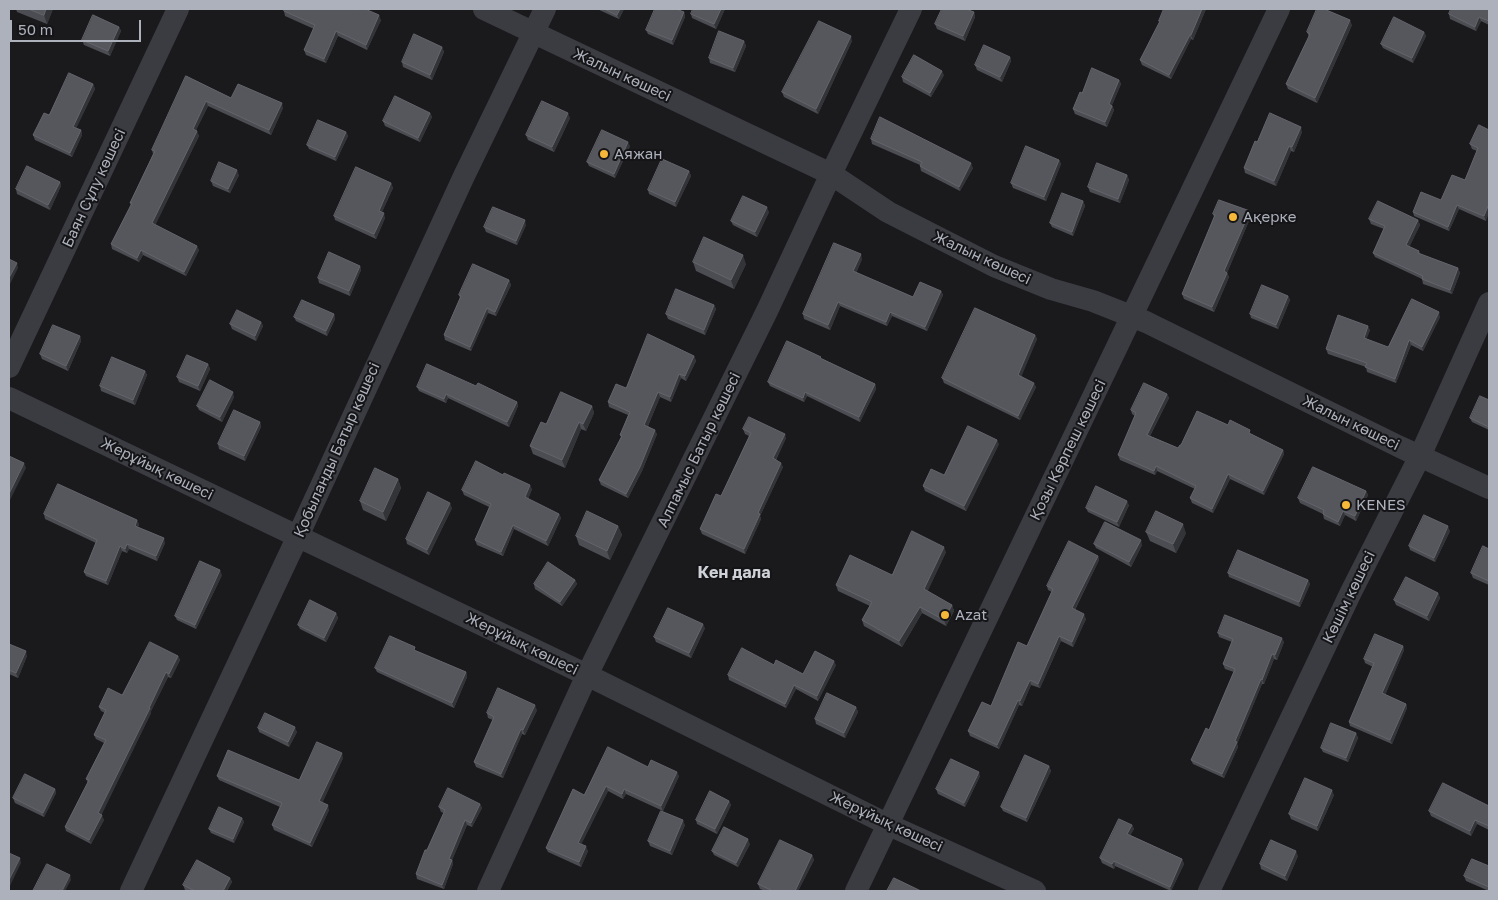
<!DOCTYPE html>
<meta charset="utf-8">
<style>
body{margin:0}
#map{position:relative;width:1498px;height:900px;overflow:hidden;background:#1a1a1d;font-family:"Golos Text",sans-serif}
canvas{display:block}
.frame{position:absolute;inset:0;border:10px solid #adb1bc;pointer-events:none}
.scale{position:absolute;left:10px;top:20px;width:131px;height:22px;box-sizing:border-box;border:2px solid #adb1bc;border-top:0;padding-left:6px;font-size:15px;line-height:18px;white-space:nowrap;color:#adb1bc;-webkit-text-stroke:4px #151518;paint-order:stroke}
</style>
<div id="map">
<canvas width="1498" height="900"></canvas>
<div class="frame"></div>
<div class="scale">50 m</div>
</div>
<script>
const ctx = document.querySelector('canvas').getContext('2d');
ctx.lineJoin = 'round';
function strokePath(path, color, width, dash) { ctx.strokeStyle = color; ctx.lineWidth = width; ctx.lineCap = dash ? 'butt' : 'round'; ctx.setLineDash(dash || []); ctx.stroke(path); }
function fillPath(path, color) { ctx.fillStyle = color; ctx.fill(path, 'evenodd'); }
function label(font, color, halo, rows, align = 'center') {
  ctx.font = font + ' "Golos Text",sans-serif'; ctx.lineWidth = 4; ctx.setLineDash([]); ctx.textBaseline = 'middle'; ctx.strokeStyle = halo; ctx.fillStyle = color; for (const [text, x, y, turn = 0] of rows) {
    ctx.save(); ctx.translate(x, y); ctx.rotate((+turn || 0) * Math.PI / 180); ctx.textAlign = isNaN(turn) ? turn : align; if (halo) ctx.strokeText(text, 0, 0); ctx.fillText(text, 0, 0); ctx.restore();
  }
}
const minor = new Path2D(`
 M484,9l347,165 57,38 106,54 57,23 42,12 53,21 254,125 89,41
 M9,367l169,-358
 M9,398l578,277 302,150 146,66
 M131,891l167,-355 166,-360 81,-167
 M488,891l99,-216 180,-364 64,-137 80,-165
 M856,891l423,-882
 M1209,891l142,-299 69,-136 69,-153`);
const wall = new Path2D(`
 M16,9h37l-6,15 -30,-12z
 M597,9h27l-5,10z
 M725,9l-9,20 -24,-11 -1,-4z
 M1164,9h42l-13,31 -2,-1 -20,40 -29,-14 -2,-5 20,-37 -1,-2z
 M1489,9v16l-8,-4 -5,10 -26,-12 -1,-5z
 M284,11l97,9 -14,30 -29,-14 -12,27 -20,-8 -2,-5 10,-21 -29,-13z
 M684,12l1,5 -12,28 -25,-11 -2,-4z
 M974,12l1,5 -10,24 -28,-12 -2,-5z
 M1352,25l-35,78 -29,-14 -2,-5 23,-47 -2,-5z
 M119,27l2,4 -11,25 -26,-11 -2,-5z
 M1424,32l2,4 -13,27 -30,-15 -2,-4z
 M744,41l2,5 -11,26 -25,-9 -1,-5z
 M852,41l-34,73 -34,-17 -2,-5z
 M442,47l2,5 -12,28 -29,-13 -1,-5z
 M1010,57l1,4 -9,21 -25,-12 -2,-5z
 M944,75l-13,22 -28,-15 -1,-5z
 M186,76l45,22 52,10 -12,27 -63,-29 -12,24 3,6 -44,89 44,25 -13,26 -43,-21 -4,7 -27,-13 -1,-5 20,-39 -1,-2 23,-49 -1,-4z
 M1119,80l2,4 -9,21 2,5 -7,17 -32,-13 -2,-5 9,-16z
 M93,84l2,5 -19,39 5,2 1,5 -10,22 -37,-17 -2,-5 16,-20z
 M430,113l2,4 -12,25 -35,-16 -2,-5z
 M570,118l-16,34 -26,-12 -2,-5z
 M1479,125l7,96 -27,-12 -10,22 -35,-15 -1,-4 28,-12 24,-20 12,-29 -5,-2 -2,-5z
 M346,132l2,4 -12,25 -27,-12 -2,-4z
 M1302,132l-8,20 -3,-1 -15,35 -31,-13 -1,-5 13,-26z
 M871,139l102,29 -13,23 -39,-20 -1,-5v-1l-48,-21z
 M630,146l-15,32 -26,-12 -2,-4z
 M1059,160l2,4 -15,37 -33,-13 -2,-5z
 M689,171l2,5 -15,31 -27,-13 -1,-4z
 M239,175l-9,18 -17,-7 -2,-5z
 M1127,175l2,5 -9,23 -30,-11 -2,-5z
 M60,182l1,4 -11,24 -33,-16 -1,-5z
 M391,183l2,5 -11,24 3,6 -9,21 -41,-19 -1,-4z
 M1083,201l2,5 -12,30 -21,-9 -2,-4z
 M1250,211l1,5 -24,57 2,4 -15,35 -30,-13 -2,-5 32,-77 -1,-3z
 M769,212l-12,25 -24,-12 -2,-4z
 M1369,219l49,1 2,5 -11,22 10,4 1,3 38,14 2,5 -8,21 -29,-10 -1,-5 -47,-22 -2,-4 11,-24 -13,-5z
 M526,225l-9,20 -31,-13 -2,-5z
 M862,259l-6,14 57,24 28,-6 2,4 -16,36 -35,-15 -5,10 -47,-20 -10,24 -26,-11 -1,-5z
 M693,262l53,2 -12,25 -38,-18z
 M360,266l1,4 -11,26 -31,-13 -1,-5z
 M509,280l2,5 -15,31 -8,-3 -17,38 -26,-11 -1,-5 16,-37 -1,-3z
 M1288,296l2,4 -12,29 -27,-11 -1,-4z
 M714,305l2,4 -11,26 -37,-16 -2,-5z
 M334,314l1,5 -8,17 -31,-15 -2,-4z
 M1440,317l-17,34 -12,-6 -15,38 -29,-11 -1,-5 -38,-13 -2,-5 44,-19 -4,9 22,8z
 M261,322l2,4 -7,15 -24,-12 -2,-5z
 M1035,335l2,4 -16,37 15,11 -16,33 -76,-37 -2,-5z
 M80,336l1,5 -13,30 -26,-12 -2,-5z
 M694,356l2,5 -10,20 -5,-3 -10,24 -11,-5 -12,29 9,8 -15,37 -14,27 -27,-13 -2,-5 22,-43 -1,-2 8,-20 -19,-8 -1,-5 18,-14z
 M822,359l53,25 1,5 -16,33 -53,-26 -3,6 -34,-16 -2,-4z
 M208,364l2,5 -10,22 -21,-9 -2,-5z
 M145,371l2,4 -12,30 -34,-14 -1,-5z
 M476,386l41,16 1,4 -9,21 -61,-29 -2,5 -27,-12 -2,-4z
 M1167,394l2,4 -19,38 28,12 3,-3 47,-20 24,10 31,15 1,4 -20,41 -34,-16 -17,34 -21,-10 -2,-5 5,-9 -38,-18 -2,4 -35,-15 -2,-5 17,-39 -3,-2 -1,-4z
 M234,397l-12,25 -23,-12 -2,-4z
 M1489,400v30l-17,-8 -2,-4z
 M592,406l2,7 -8,18 -5,-2 -16,39 -32,-14 -3,-8 16,-22z
 M260,422l1,5 -16,34 -26,-12 -1,-5z
 M743,429l43,9 -10,22 7,7 -23,49 1,3 -16,35 -43,-20 -2,-5 21,-33 28,-60 -4,-2z
 M999,444l-33,67 -41,-20 -2,-5 21,-11z
 M398,479l3,9 -15,33 -23,-11 -3,-9z
 M532,489l-4,10 31,15 2,4 -13,28 -34,-17 -11,27 -26,-11 -2,-5 14,-33 -25,-12 -2,-5z
 M1366,491l2,4 -12,26 -11,-6 -5,11 -16,-7 -1,-5 -23,-11 -2,-5z
 M1129,505l-10,22 -31,-15 -2,-4z
 M452,508l-23,47 -22,-11 -1,-5z
 M44,514l95,10 -1,3 27,16 -8,18 -28,-12 -2,4 -5,-2 -14,34 -22,-9 -2,-4 12,-29 -51,-24z
 M618,526l4,9 -12,25 -31,-15 -3,-9z
 M1450,531l-15,31 -25,-12 -1,-4z
 M1146,532l40,1 -10,20 -26,-12z
 M1094,544l48,1 -11,22 -35,-19z
 M1489,549v36l-16,-7 -2,-5z
 M946,552l-19,40 25,13 2,6 -8,15 -24,-13 -20,34 -38,-21 -2,-6 8,-14 -32,-15 -2,-6 56,-10z
 M1098,556l1,4 -24,50 11,9 -13,28 -12,-6 -21,47 -9,-3 -9,21 -3,-1 -20,44 -29,-13 -2,-5 23,-25 36,-60 25,-54 -4,-2 -1,-4z
 M1228,573l80,7 2,4 -10,23 -71,-30z
 M222,575l-26,54 -19,-9 -2,-4z
 M575,580l2,4 -15,22 -27,-17 -1,-5z
 M1438,593l2,5 -11,23 -33,-16 -2,-5z
 M336,613l2,5 -12,24 -26,-13 -2,-4z
 M705,628l-14,30 -35,-16 -2,-5z
 M1218,633l66,9 -7,18 -3,-1 -10,25h-2l-25,60 1,3 -14,31 -31,-14 -2,-4 18,-30 25,-58 -9,-3 -2,-5 9,-22 -13,-5z
 M9,644l18,12 -9,22 -9,-4z
 M1403,646l1,4 -19,45 21,9 1,4 -15,36 -42,-18 -1,-4 24,-55 -8,-4 -1,-4z
 M416,651l50,21 1,5 -13,31 -77,-36 -2,-4z
 M178,656l2,4 -9,18 -3,-1 -17,34v2l-50,102 3,5 -13,24 -25,-13 -1,-4 23,-44 -2,-4 18,-36 -8,-4 -2,-4 11,-22 -4,-2 -2,-4 23,-12z
 M774,665l29,9 33,-9 -18,36 -22,-12 -10,19 -57,-28 -1,-5z
 M856,707l2,5 -13,26 -29,-14 -1,-5z
 M537,710l-12,25 -3,-1 -19,44 -27,-11 -2,-5 19,-42 -5,-2 -1,-5z
 M258,728l39,4 -8,15 -30,-15z
 M1356,733l2,5 -10,24 -25,-10 -2,-4z
 M343,758l-21,45 7,7 -17,37 -38,-17 -2,-5 8,-18 -61,-27 -2,-4 82,4z
 M1049,766l2,5 -24,51 -24,-11 -2,-4z
 M648,767l31,9 -16,35 -37,-17 -3,5 -15,-8 -27,53 7,7 -7,16 -33,-15 -2,-4 38,-53z
 M980,776l-15,31 -27,-13 -2,-5z
 M55,789l1,4 -12,24 -29,-14 -2,-5z
 M1334,795l-16,36 -27,-12 -2,-5z
 M729,801l2,4 -14,29 -20,-10 -1,-4z
 M480,804l2,4 -10,19 -5,-2 -15,35 1,4 -9,25 -27,-10 -1,-5 28,-61 -3,-1 -2,-5z
 M1489,806v24l-12,-6 -6,12 -40,-20 -2,-5z
 M242,818l2,4 -10,21 -23,-10 -2,-4z
 M685,825l-13,30 -22,-9 -2,-5z
 M1132,825l2,4 -4,6 52,24 2,5 -13,27 -56,-25 -1,3 -12,-6 -2,-5z
 M750,844l-12,23 -24,-12 -2,-4z
 M812,855l2,5 -16,31h-33l-5,-2 -2,-5z
 M1298,856l-11,25 -26,-12 -1,-5z
 M1489,866v25l-23,-10 -2,-5z
 M230,878l2,4 -5,9h-39l-3,-1 -2,-5z`);
const shadedWall = new Path2D(`
 M46,9h7l-6,15 -3,-9z
 M620,9h4l-5,10 -2,-4z
 M721,9h4l-9,20 -2,-5z
 M1202,9h4l-13,31 -2,-5z
 M684,12l1,5 -12,28 -1,-5z
 M974,12l1,5 -10,24 -2,-5z
 M379,15l2,5 -14,30 -1,-5z
 M1479,17l2,4 -5,10 -1,-4z
 M1350,20l2,5 -35,78 -2,-5z
 M119,27l2,4 -11,25 -2,-5z
 M336,31l2,5 -12,27 -2,-4z
 M1424,32l2,4 -13,27 -1,-5z
 M1190,35l1,4 -20,40 -2,-4z
 M851,36l1,5 -34,73 -2,-5z
 M744,41l2,5 -11,26 -2,-4z
 M442,47l2,5 -12,28 -2,-5z
 M1010,57l1,4 -9,21 -2,-5z
 M942,71l2,4 -13,22 -1,-4z
 M1119,80l2,4 -11,25 -1,-5z
 M93,84l2,5 -20,42 -2,-4z
 M206,101l2,5 -14,28 -1,-5z
 M282,103l1,5 -12,27 -2,-5z
 M1112,106l2,4 -7,17 -2,-5z
 M430,113l2,4 -12,25 -2,-4z
 M568,113l2,5 -16,34 -2,-5z
 M1301,127l1,5 -8,20 -2,-5z
 M81,130l1,5 -10,22 -2,-4z
 M197,131l2,5 -45,92 -2,-5z
 M346,132l2,4 -12,25 -1,-4z
 M628,142l2,4 -15,32 -1,-4z
 M1289,146l2,5 -15,35 -2,-5z
 M1059,160l2,4 -15,37 -2,-4z
 M971,163l2,5 -13,23 -1,-4z
 M237,170l2,5 -9,18 -2,-4z
 M689,171l2,5 -15,31 -1,-5z
 M1127,175l2,5 -9,23 -2,-4z
 M60,182l1,4 -11,24 -2,-5z
 M391,183l2,5 -13,28 -1,-5z
 M1083,201l2,5 -12,30 -1,-4z
 M1489,204v9l-3,8 -2,-5z
 M1457,205l2,4 -10,22 -1,-4z
 M767,207l2,5 -12,25 -2,-5z
 M1250,211l1,5 -24,57 2,4 -15,35 -2,-5 12,-36z
 M384,213l1,5 -9,21 -2,-5z
 M525,220l1,5 -9,20 -1,-4z
 M1418,220l2,5 -12,25 -2,-5z
 M197,246l2,4 -13,26 -2,-4z
 M141,250l2,5 -4,7 -2,-4z
 M861,254l1,5 -7,17 -2,-5z
 M743,255l3,9 -12,25 -3,-9z
 M17,263l1,5 -9,18v-8z
 M360,266l1,4 -11,26 -1,-5z
 M1458,268l2,5 -8,21 -2,-4z
 M509,280l2,5 -15,31 -1,-4z
 M941,291l2,4 -16,36 -2,-4z
 M1288,296l2,4 -12,29 -2,-4z
 M838,302l2,4 -10,24 -2,-5z
 M714,305l2,4 -11,26 -1,-5z
 M487,308l1,5 -17,38 -1,-4z
 M890,312l2,4 -5,10 -1,-4z
 M1439,312l1,5 -17,34 -1,-4z
 M334,314l1,5 -8,17 -1,-5z
 M261,322l2,4 -7,15 -1,-5z
 M1368,326l2,4 -5,13 -1,-5z
 M1035,335l2,4 -17,41 -2,-5z
 M80,336l1,5 -13,30 -2,-5z
 M1409,340l2,5 -15,38 -1,-4z
 M694,356l2,5 -10,20 -1,-5z
 M208,364l2,5 -10,22 -2,-5z
 M145,371l2,4 -12,30 -2,-5z
 M679,374l2,4 -10,24 -1,-5z
 M1034,383l2,4 -16,33 -2,-4z
 M875,384l1,5 -16,33 -1,-5z
 M233,392l1,5 -12,25 -2,-5z
 M658,392l2,5 -14,33 -2,-5z
 M805,392l2,4 -3,6 -1,-4z
 M446,394l2,4 -2,5 -2,-4z
 M1167,394l2,4 -21,41 -1,-4z
 M517,402l1,4 -9,21 -2,-5z
 M592,406l2,7 -8,18 -3,-7z
 M260,422l1,5 -16,34 -1,-5z
 M579,422l2,7 -16,39 -3,-8z
 M655,430l2,4 -15,37 -14,27 -2,-4z
 M785,434l1,4 -12,25 -1,-5z
 M997,440l2,4 -33,67 -2,-5z
 M1283,450l1,4 -20,41 -1,-4z
 M24,463l2,5 -16,32 -1,-6z
 M781,463l2,4 -23,49 1,3 -16,35 -1,-5 14,-36z
 M1156,466l1,5 -2,4 -1,-4z
 M1228,474l2,5 -17,34 -1,-4z
 M398,479l3,9 -15,33 -3,-9z
 M530,485l2,4 -5,13 -2,-5z
 M1366,491l2,4 -12,26 -1,-5z
 M1127,501l2,4 -10,22 -2,-5z
 M450,503l2,5 -23,47 -2,-5z
 M1343,511l2,4 -5,11 -2,-4z
 M559,514l2,4 -13,28 -2,-5z
 M137,520l2,4 -3,7 -1,-5z
 M1183,524l3,9 -10,20 -3,-9z
 M513,525l1,4 -11,27 -2,-4z
 M618,526l4,9 -12,25 -3,-9z
 M1448,526l2,5 -15,31 -1,-4z
 M164,538l1,5 -8,18 -1,-5z
 M1141,540l1,5 -11,22 -2,-5z
 M127,544l2,5 -2,4 -2,-4z
 M120,546l2,5 -14,34 -2,-4z
 M944,547l2,5 -20,43 -2,-6z
 M1098,556l1,4 -26,53 -1,-5z
 M220,570l2,5 -26,54 -1,-4z
 M575,580l2,4 -15,22 -2,-4z
 M1308,580l2,4 -10,23 -1,-5z
 M1438,593l2,5 -11,23 -2,-5z
 M952,605l2,6 -8,15 -2,-6z
 M920,607l2,6 -20,34 -3,-6z
 M336,613l2,5 -12,24 -2,-4z
 M1084,614l2,5 -13,28 -1,-5z
 M703,624l2,4 -14,30 -2,-5z
 M1059,636l2,5 -21,47 -2,-4z
 M1282,638l2,4 -7,18 -2,-5z
 M1403,646l1,4 -20,48 -2,-5z
 M26,651l1,5 -9,22 -2,-5z
 M1272,654l2,5 -10,25 -2,-4z
 M178,656l2,4 -9,18 -2,-4z
 M834,661l2,4 -18,36 -1,-5z
 M166,672l2,5 -17,34v2l-51,105 -2,-5z
 M466,672l1,5 -13,31 -2,-5z
 M1261,679l1,5 -25,60 1,3 -14,31 -2,-4 13,-33z
 M1030,680l1,5 -9,21 -2,-5z
 M794,685l2,4 -10,19 -1,-4z
 M1018,700l1,5 -20,44 -2,-4z
 M1406,704l1,4 -15,36 -2,-4z
 M535,705l2,5 -12,25 -2,-5z
 M856,707l2,5 -13,26 -1,-5z
 M295,727l2,5 -8,15 -1,-5z
 M521,729l1,5 -19,44 -2,-4z
 M1356,733l2,5 -10,24 -2,-4z
 M342,753l1,5 -22,48 -2,-5z
 M1049,766l2,5 -24,51 -1,-4z
 M677,772l2,4 -16,35 -2,-5z
 M979,772l1,4 -15,31 -1,-4z
 M606,786l2,5 -28,56 -2,-4z
 M55,789l1,4 -12,24 -1,-4z
 M624,789l2,5 -3,5 -1,-5z
 M1332,790l2,5 -16,36 -1,-5z
 M729,801l2,4 -14,29 -2,-5z
 M480,804l2,4 -10,19 -1,-4z
 M328,805l1,5 -17,37 -2,-4z
 M102,815l2,5 -13,24 -2,-4z
 M242,818l2,4 -10,21 -1,-4z
 M465,820l2,5 -15,35 1,4 -9,25 -2,-4 7,-26z
 M683,820l2,5 -13,30 -2,-4z
 M1475,820l2,4 -6,12 -1,-5z
 M1132,825l2,4 -5,9 -2,-4z
 M748,839l2,5 -12,23 -2,-4z
 M586,846l2,5 -7,16 -2,-5z
 M1296,851l2,5 -11,25 -2,-5z
 M812,855l2,5 -16,31h-3z
 M20,858l1,5 -12,25v-8z
 M1182,859l2,5 -13,27 -1,-4z
 M1114,861l1,5 -1,3 -2,-5z
 M70,875l1,5 -6,11h-3z
 M230,878l2,4 -5,9h-4z`);
const building = new Path2D(`
 M29,9h17l-2,6z
 M285,9h70l2,1v-1h8l14,6 -13,30 -30,-14 -12,28 -20,-9 11,-25 -31,-14z
 M605,9h15l-3,6z
 M655,9h21l8,3 -12,28 -26,-10z
 M693,9h28l-7,15 -23,-10z
 M942,9h24l8,3 -11,24 -28,-12z
 M1164,9h38l-11,26h-1l-21,40 -29,-15 20,-39h-1z
 M1317,9h7l26,11 -35,78 -29,-14 24,-50 -3,-2z
 M1451,9h38v12l-10,-4 -4,10 -26,-13z
 M93,15l26,12 -11,24 -26,-11z
 M1394,17l30,15 -12,26 -31,-14z
 M819,21l32,15 -35,73 -34,-17z
 M719,31l25,10 -11,27 -24,-10z
 M414,34l28,13 -12,28 -28,-13z
 M984,45l26,12 -10,20 -25,-12z
 M914,55l28,16 -12,22 -28,-16z
 M1092,68l27,12 -10,24 3,2 -7,16 -32,-13 7,-17 2,1z
 M69,73l24,11 -20,43 8,3 -11,23 -37,-18 11,-22 5,2z
 M186,76l45,22 7,-14 44,19 -13,27 -63,-29 -13,28 4,2 -45,92 45,23 -13,26 -43,-22 -4,8 -26,-14 21,-41h-2l25,-52 -3,-1z
 M395,96l35,17 -12,25 -35,-17z
 M542,101l26,12 -16,34 -26,-12z
 M1270,113l31,14 -9,20 -3,-1 -15,35 -30,-13 11,-27 2,1z
 M880,117l91,46 -12,24 -39,-21 2,-4 -51,-23z
 M318,120l28,12 -11,25 -28,-12z
 M1479,125l10,5v74l-5,12 -27,-11 -9,22 -35,-15 8,-20 20,8 11,-25 13,5 13,-32 -8,-4z
 M602,130l26,12 -14,32 -27,-12z
 M1026,146l33,14 -15,37 -33,-14z
 M662,159l27,12 -14,31 -27,-12z
 M219,162l18,8 -9,19 -17,-8z
 M1097,163l30,12 -9,24 -30,-12z
 M27,166l33,16 -12,23 -32,-16z
 M356,167l35,16 -12,28 5,2 -10,21 -40,-18z
 M1062,193l21,8 -11,31 -22,-9z
 M743,196l24,11 -12,25 -24,-11z
 M1219,200l31,11 -26,60 3,2 -15,34 -30,-13 33,-79 -2,-1z
 M1378,201l40,19 -12,25 13,6 -1,2 40,15 -8,22 -28,-11 1,-3 -50,-23 12,-27 -16,-7z
 M493,207l32,13 -9,21 -32,-14z
 M704,237l39,18 -12,25 -38,-18z
 M834,243l27,11 -8,17 60,26 7,-15 21,9 -16,36 -35,-15 -4,10 -48,-20 -10,23 -25,-11z
 M329,252l31,14 -11,25 -31,-13z
 M9,259l8,4 -8,15z
 M473,264l36,16 -14,32 -8,-4 -17,39 -26,-12 17,-39 -2,-1z
 M1262,285l26,11 -12,29 -26,-11z
 M676,289l38,16 -10,25 -38,-16z
 M1412,299l27,13 -17,35 -13,-7 -14,39 -30,-12 2,-4 -41,-14 12,-34 30,11 -4,12 24,9z
 M302,300l32,14 -8,17 -32,-14z
 M975,308l60,27 -17,40 16,8 -16,33 -76,-38z
 M237,310l24,12 -6,14 -25,-12z
 M53,325l27,11 -14,30 -26,-12z
 M648,334l46,22 -9,20 -6,-2 -9,23 -12,-5 -14,33 11,5 -15,37 -14,27 -27,-14 23,-44 -2,-1 10,-23 -22,-10 8,-18 10,4z
 M787,341l34,16 -1,1 55,26 -16,33 -54,-25 -2,6 -35,-16z
 M187,355l21,9 -10,22 -21,-9z
 M112,357l33,14 -12,29 -33,-14z
 M427,364l49,22 2,-3 39,19 -10,20 -61,-28 -2,5 -27,-12z
 M210,380l23,12 -13,25 -23,-11z
 M1144,383l23,11 -20,41 31,13 2,-3h1l16,-34 31,14 2,-5 20,10 -1,3 34,17 -20,41 -35,-17 -16,35 -22,-11 6,-12 -40,-20 -2,5 -36,-16 18,-42 -5,-3z
 M561,392l31,14 -9,18 -4,-2 -17,38 -32,-14 11,-24 5,2z
 M1480,396l9,4v27l-19,-9z
 M234,410l26,12 -16,34 -26,-12z
 M749,417l36,17 -12,24 8,5 -23,50 2,1 -16,35 -44,-20 16,-35 5,2 30,-63 -8,-4z
 M968,426l29,14 -33,66 -41,-20 8,-17 13,6z
 M9,456l15,7 -15,31z
 M476,461l27,14 1,-2 26,12 -5,12 34,17 -13,27 -33,-16 -12,27 -26,-12 16,-36 -29,-14z
 M1313,467l53,24 -11,25 -12,-5 -5,11 -15,-8 1,-4 -26,-12z
 M375,468l23,11 -15,33 -23,-11z
 M58,484l79,36 -2,6 29,12 -8,18 -29,-12 -2,5 -5,-3 -14,35 -22,-9 13,-32 -53,-26z
 M1096,486l31,15 -10,21 -31,-14z
 M428,492l22,11 -23,47 -21,-11z
 M587,511l31,15 -11,25 -31,-15z
 M1156,511l27,13 -10,20 -27,-12z
 M1424,515l24,11 -14,32 -25,-12z
 M1105,522l36,18 -12,22 -35,-18z
 M912,531l32,16 -20,42 28,16 -8,15 -24,-13 -21,34 -37,-21 10,-18 -36,-17 14,-30 42,20z
 M1069,541l29,15 -26,52 12,6 -12,28 -13,-6 -21,48 -8,-4 -10,21 -2,-1 -21,45 -29,-14 14,-29 9,4 27,-64 9,4 26,-57 -6,-3z
 M1483,546l6,3v32l-18,-8z
 M1238,550l70,30 -9,22 -71,-29z
 M200,561l20,9 -25,55 -20,-9z
 M548,562l27,18 -15,22 -26,-18z
 M1406,577l32,16 -11,23 -33,-16z
 M310,600l26,13 -12,25 -26,-13z
 M668,608l35,16 -14,29 -35,-16z
 M1225,615l57,23 -7,17 -3,-1 -10,26 -1,-1 -26,62 2,1 -15,32 -31,-14 15,-32 3,2 26,-61 -12,-5 10,-25 -15,-6z
 M1375,634l28,12 -21,47 24,11 -16,36 -41,-18 25,-59 -10,-4z
 M390,636l25,11 -1,3 52,22 -14,31 -77,-35z
 M150,642l28,14 -9,18 -3,-2 -17,36h1l-52,105 4,2 -13,25 -24,-13 24,-47 -3,-1 20,-39 -12,-5 12,-25 -7,-3 9,-19 14,7z
 M9,644l17,7 -10,22 -7,-3z
 M742,648l32,17 2,-5 27,14 12,-23 19,10 -17,35 -23,-11 -9,19 -57,-29z
 M498,688l37,17 -12,25 -2,-1 -20,45 -27,-12 20,-45 -7,-4z
 M827,693l29,14 -12,26 -29,-14z
 M265,713l30,14 -7,15 -30,-14z
 M1331,723l25,10 -10,25 -25,-10z
 M317,742l25,11 -23,48 9,4 -18,38 -38,-18 10,-22 -65,-27 11,-26 71,30z
 M608,747l40,20 3,-7 26,12 -16,34 -37,-17 -2,5 -16,-8 -28,57 8,3 -7,16 -33,-14 27,-59 11,6z
 M1025,755l24,11 -23,52 -25,-11z
 M951,759l28,13 -15,31 -28,-14z
 M25,774l30,15 -12,24 -30,-15z
 M1305,778l27,12 -15,36 -28,-12z
 M1443,783l46,23v20l-14,-6 -5,11 -41,-20z
 M448,788l32,16 -9,19 -6,-3 -16,39 3,1 -10,25 -26,-11 9,-24h2l18,-40 -6,-3z
 M710,791l19,10 -14,28 -19,-9z
 M219,807l23,11 -9,21 -24,-10z
 M661,811l22,9 -13,31 -22,-10z
 M1119,819l13,6 -5,9 55,25 -12,28 -56,-26 -2,3 -12,-6z
 M724,827l24,12 -12,24 -24,-12z
 M780,840l32,15 -17,36h-22l-15,-7z
 M1271,840l25,11 -11,25 -25,-12z
 M9,853l11,5 -11,22z
 M1472,859l17,7v21l-25,-11z
 M197,860l33,18 -7,13h-28l-12,-6z
 M47,864l23,11 -8,16h-29z
 M894,878l27,13h-34z`);
const markers = [
 [604,154,5,"#f6b839"],
 [1233,217,5,"#f6b839"],
 [1346,505,5,"#f6b839"],
 [945,615,5,"#f6b839"]
];
const streetNames = [
 ["Жалын көшесі",622,75,25],
 ["Баян Сұлу көшесі",94,188,-65],
 ["Жалын көшесі",982,258,25],
 ["Жалын көшесі",1351,423,26],
 ["Қобыланды Батыр көшесі",337,450,-66],
 ["Алпамыс Батыр көшесі",699,450,-64],
 ["Қозы Көрпеш көшесі",1068,450,-64],
 ["Жерұйық көшесі",157,469,26],
 ["Көшім көшесі",1349,597,-64],
 ["Жерұйық көшесі",522,644,26],
 ["Жерұйық көшесі",886,822,25]
];
const poiNames = [
 ["Аяжан",614,154],
 ["Ақерке",1243,217],
 ["KENES",1356,505],
 ["Azat",955,615]
];
const neighbourhoodNames = [
 ["Кен дала",734,573]
];
strokePath(minor, '#3b3c42', 22);
fillPath(wall, '#4b4d52');
fillPath(shadedWall, '#333438');
fillPath(building, '#56575d');
strokePath(building, '#64656c', 1);
for (const [x, y, r, color] of markers) { const dot = new Path2D(); dot.arc(x, y, r, 0, 2 * Math.PI); ctx.fillStyle = color; ctx.fill(dot); strokePath(dot, '#151518', 2); }
label('15px', '#adb1bc', '#151518', streetNames);
label('15px', '#adb1bc', '#151518', poiNames, 'left');
label('bold 16px', '#ced1d8', '#151518', neighbourhoodNames);
</script>
